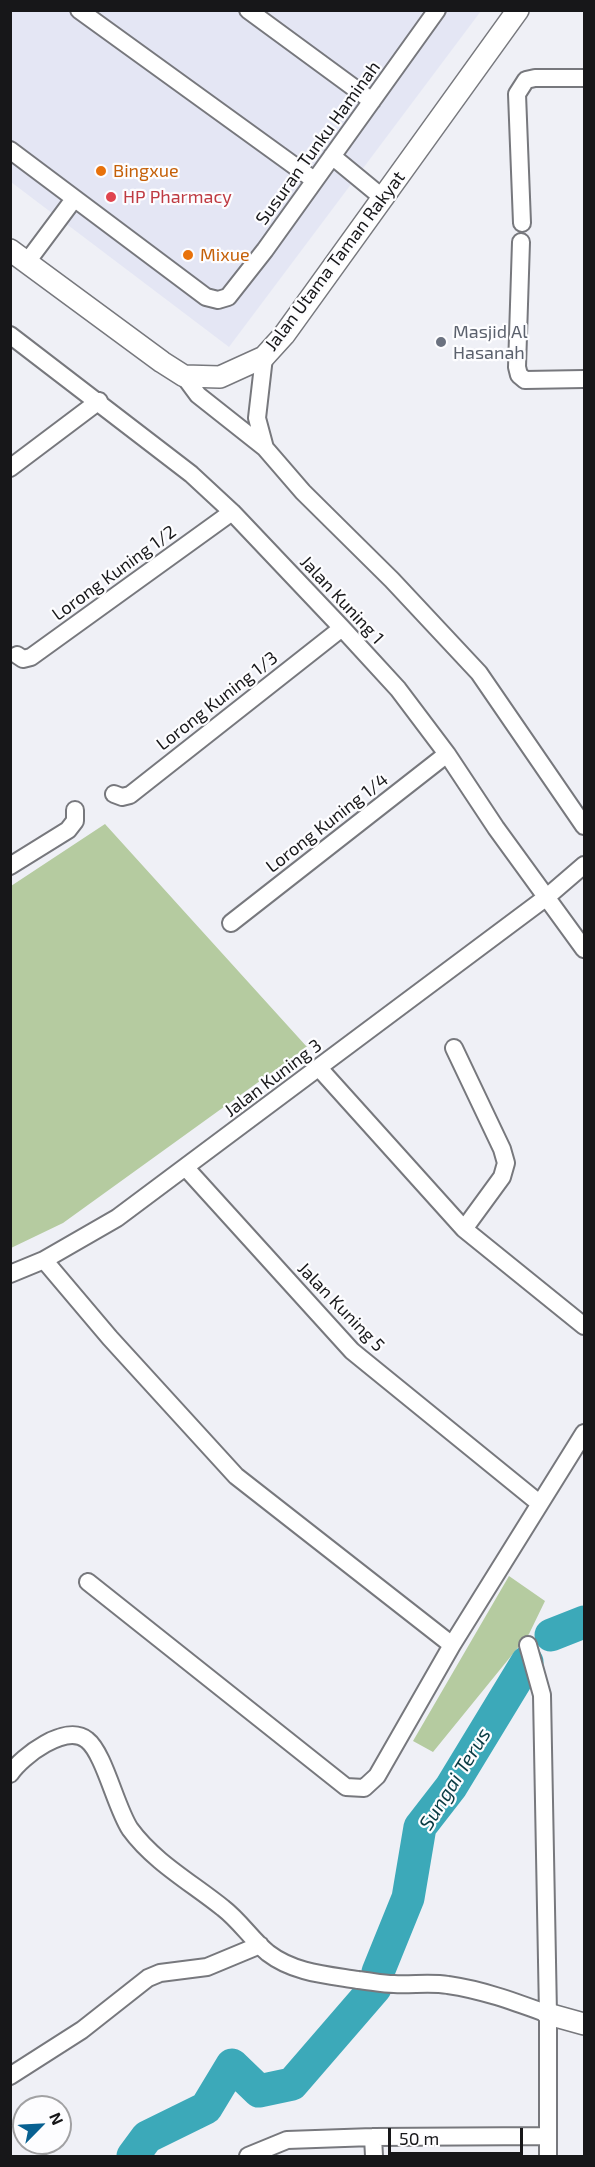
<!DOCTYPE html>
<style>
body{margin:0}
#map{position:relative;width:595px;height:2167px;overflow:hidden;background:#eff0f6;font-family:"Exo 2",sans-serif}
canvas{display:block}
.frame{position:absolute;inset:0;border:12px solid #171719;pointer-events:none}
.north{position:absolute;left:12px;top:2095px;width:60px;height:60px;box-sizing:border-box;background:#fdfdff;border:2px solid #a1a1a3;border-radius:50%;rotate:66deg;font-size:16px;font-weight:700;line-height:24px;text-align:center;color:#171719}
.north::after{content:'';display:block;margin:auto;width:21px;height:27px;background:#086192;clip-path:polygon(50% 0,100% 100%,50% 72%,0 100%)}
.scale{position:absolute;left:388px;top:2128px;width:135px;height:27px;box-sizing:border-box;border:3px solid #171719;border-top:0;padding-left:8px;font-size:18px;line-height:21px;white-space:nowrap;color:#171719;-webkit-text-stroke:4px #fdfdff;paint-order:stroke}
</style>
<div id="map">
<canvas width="595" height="2167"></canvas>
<div class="frame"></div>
<div class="north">N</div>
<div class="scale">50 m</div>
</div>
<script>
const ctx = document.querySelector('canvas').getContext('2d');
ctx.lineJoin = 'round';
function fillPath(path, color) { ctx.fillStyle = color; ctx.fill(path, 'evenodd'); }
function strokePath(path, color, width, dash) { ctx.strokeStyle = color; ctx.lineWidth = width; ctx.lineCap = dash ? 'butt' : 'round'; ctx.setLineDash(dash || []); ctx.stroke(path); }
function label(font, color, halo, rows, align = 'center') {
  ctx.font = font + ' "Exo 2",sans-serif'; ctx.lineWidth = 4.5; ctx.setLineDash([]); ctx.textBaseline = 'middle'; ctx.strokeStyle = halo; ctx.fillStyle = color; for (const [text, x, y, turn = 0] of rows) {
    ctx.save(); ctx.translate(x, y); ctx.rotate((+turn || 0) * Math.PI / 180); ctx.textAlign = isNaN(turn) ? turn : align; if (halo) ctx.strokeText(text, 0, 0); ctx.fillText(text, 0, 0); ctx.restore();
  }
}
const built = new Path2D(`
 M10,11h471l-252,336 -218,-165z`);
const green = new Path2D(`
 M105,824l202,223 -244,176 -52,25v-362z
 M509,1576l36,25 -16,33 -96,118 -20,-11z`);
const river = new Path2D(`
 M551,1635l33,-13
 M378,1972l30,-74 12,-71 31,-40 76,-125
 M133,2156l14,-19 59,-29 26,-43 27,26 33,-7 83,-96`);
const minor = new Path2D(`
 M79,10l235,170
 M248,10l124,91
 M10,150l196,147 12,3 10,-3 37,-47 172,-240
 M332,156l51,42
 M522,223l-5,-129 9,-14 9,-2h49
 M521,242l-4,125 2,8 6,5 59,-1
 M27,262l47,-63
 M10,335l181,139 41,38 110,116 56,61 49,65 49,74 88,121
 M264,357l-7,61 8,30
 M184,376l14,19 67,53 38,44 89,88 87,93 105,153
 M10,468l89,-67
 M17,655l6,4 8,-2 201,-145
 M114,794l8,3 8,-2 212,-167
 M10,866l58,-36 7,-9v-11
 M231,923l216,-169
 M454,1048l48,101 4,14 -4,14 -38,52
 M319,1068l145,161 120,97
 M186,1168l166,183 187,152
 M44,1260l66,78 126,138 216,169
 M10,1274l34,-14 73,-42 431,-322 36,-31
 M88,1582l258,205 18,1 13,-12 75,-131 132,-212
 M528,1645l14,50 6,319v142
 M10,1774c12,-18 56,-51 77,-34 17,13 29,68 43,89 24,33 62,54 93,79 17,13 29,32 45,45 26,20 59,22 90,27 12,1 24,4 36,4 18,1 37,-2 54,1 35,5 67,17 100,29
 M10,2076l72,-46 66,-52 12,-5 47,-6 53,-22
 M373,2137l1,19
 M248,2156l39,-16 86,-3 174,-1`);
const tertiary = new Path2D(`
 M10,250l152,112 22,14 36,1 44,-20 20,-22 234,-325
 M548,2014l36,10`);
const markers = [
 [101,171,6,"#e8710a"],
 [111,197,6,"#e0444e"],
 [188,255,6,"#e8710a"],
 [441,342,6,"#6b7280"]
];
const streetNames = [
 ["Susuran Tunku Haminah",318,143,-54],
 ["Jalan Utama Taman Rakyat",335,261,-53],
 ["Lorong Kuning 1/2",114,573,-36],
 ["Jalan Kuning 1",342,600,47],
 ["Lorong Kuning 1/3",217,701,-38],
 ["Lorong Kuning 1/4",327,823,-38],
 ["Jalan Kuning 3",273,1078,-37],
 ["Jalan Kuning 5",341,1307,46]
];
const foodNames = [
 ["Bingxue",113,171],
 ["Mixue",200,255]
];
const healthNames = [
 ["HP Pharmacy",123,197]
];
const worshipNames = [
 ["Masjid Al",453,332],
 ["Hasanah",453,353]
];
const waterNames = [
 ["Sungai Terus",455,1779,-58]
];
fillPath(built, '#e4e6f4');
fillPath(green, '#b5cba0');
strokePath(river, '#3ca9b9', 33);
strokePath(minor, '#77787d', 20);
strokePath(tertiary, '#77787d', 24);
strokePath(minor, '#fff', 16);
strokePath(tertiary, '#fff', 21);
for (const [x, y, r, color] of markers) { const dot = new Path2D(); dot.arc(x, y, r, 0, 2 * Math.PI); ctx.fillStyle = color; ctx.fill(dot); strokePath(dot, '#fdfdff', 2); }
label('18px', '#171719', '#fdfdff', streetNames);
label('18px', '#c56008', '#fdfdff', foodNames, 'left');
label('18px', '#be3a42', '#fdfdff', healthNames, 'left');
label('18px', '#5b616d', '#fdfdff', worshipNames, 'left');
label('italic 20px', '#093b43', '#fdfdff', waterNames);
</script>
